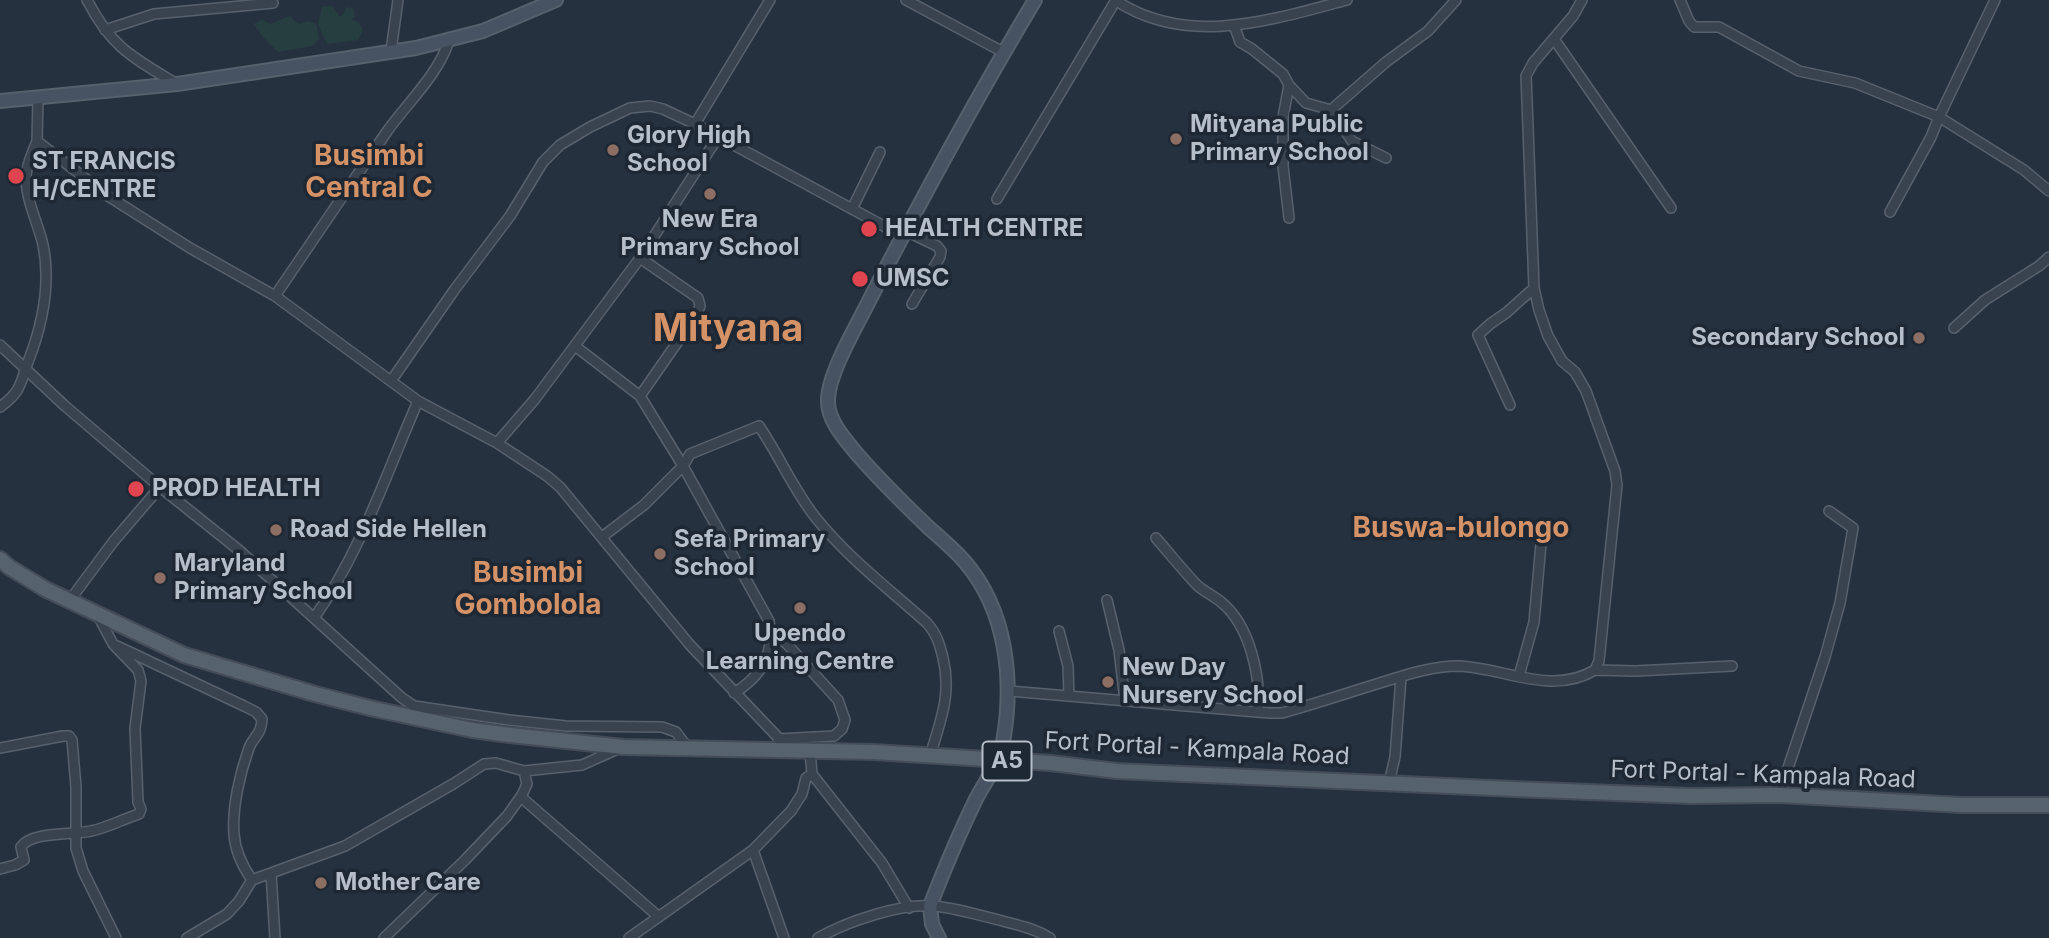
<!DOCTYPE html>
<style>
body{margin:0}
canvas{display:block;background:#25313f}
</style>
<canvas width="2049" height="938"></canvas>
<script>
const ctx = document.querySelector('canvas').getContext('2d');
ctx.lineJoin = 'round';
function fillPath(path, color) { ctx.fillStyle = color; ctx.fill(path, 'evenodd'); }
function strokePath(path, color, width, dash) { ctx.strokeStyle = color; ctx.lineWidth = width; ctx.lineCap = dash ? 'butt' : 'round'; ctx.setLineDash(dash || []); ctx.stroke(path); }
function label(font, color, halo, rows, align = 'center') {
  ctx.font = font + ' Inter,sans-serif'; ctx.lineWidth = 7; ctx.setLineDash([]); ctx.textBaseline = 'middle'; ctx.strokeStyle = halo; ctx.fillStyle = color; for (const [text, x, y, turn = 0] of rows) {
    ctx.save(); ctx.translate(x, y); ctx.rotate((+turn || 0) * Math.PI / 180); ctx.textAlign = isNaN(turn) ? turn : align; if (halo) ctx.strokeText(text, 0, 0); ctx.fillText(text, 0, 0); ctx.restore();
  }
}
const green = new Path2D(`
 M332,6l8,11 4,-4 2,-6 8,2 1,8 -4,2 8,4 4,7 -5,10 -31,4 -9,-20 4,-17z
 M290,16l8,8 11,-3 7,3 3,15 -7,7 -34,6 -15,-15 -9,-13 8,-5 8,5z`);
const minor = new Path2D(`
 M87,0c25,48 45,57 90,84
 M906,0l97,52
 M1115,0c72,48 156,20 232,0
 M1680,0l9,21 5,6h25l80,44 56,12 84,34 -8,20 -41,75
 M1995,0l-56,117 85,53 25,21
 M1234,25l6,17 12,7 31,25 6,11 -6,32v49l6,52
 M105,30l49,-16 119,-11
 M1554,39l117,169
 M391,51l7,-51
 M1289,85l17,18 25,7 21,31 34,17
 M38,98l-1,43 71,55 82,52 85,48 143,105 79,42 50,33 13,11 130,158 100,105
 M1331,110l55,-48 42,-31 28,-31
 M695,124l75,-124
 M997,199l119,-199
 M852,209l28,-57
 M906,231l31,15 4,5 -1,6 -28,47
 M275,296c38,-56 75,-111 113,-166 21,-29 49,-54 61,-89
 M1954,328l31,-28 54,-34 10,-9
 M0,345l65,61 95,81 80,64 162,147 12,8 95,14 57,6 96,1 14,5 12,16
 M575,346l65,50 43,70 86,155c6,31 -7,55 -35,72
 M391,381l64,-92 55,-73 33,-54 17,-17 30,-18 40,-19 20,-2 13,3 32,15 207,112
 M640,396l57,-82 3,-8 -2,-8 -58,-40
 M1510,405l-32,-70 12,-11 16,-11 28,-25
 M0,407c21,-15 20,-23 28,-45 14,-36 23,-78 15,-117 -5,-22 -17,-44 -17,-68 0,-12 7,-25 11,-36
 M497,443l38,-44 105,-141 78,-121
 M602,537l42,-32 39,-39 7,-12 69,-28c20,29 35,65 57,92 32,40 73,71 111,105 10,12 12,19 16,35 9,36 -3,64 -13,98
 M1156,538c13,15 25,30 39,45 7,8 18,12 26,19 29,23 40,75 37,110
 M70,600l43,-58 47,-55
 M1107,600l12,50 6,51
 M314,618c47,-66 72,-144 104,-217
 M1059,631l9,35 1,30
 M772,635l14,8 52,57 7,20 -3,9 -8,7 -56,3
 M117,646l127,60 12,6 6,7c-1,17 -8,16 -13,29 -9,25 -17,59 -15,86 1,16 9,33 18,46
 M1595,670l41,1 96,-5
 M1519,676l15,-54 7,-78
 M1009,691l260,22h13c32,-9 65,-20 98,-30 25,-8 52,-17 79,-17 46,2 92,30 136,4l4,-9 18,-176 -2,-14 -29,-80 -11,-19 -13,-11 -14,-25 -9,-26 -5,-22 -7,-187 -1,-25 7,-13 40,-47 9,-16
 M0,748l63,-12h6l3,4 4,47v61l7,23 33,67
 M810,751l2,23 70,89 27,45
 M1389,783l6,-26 6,-80
 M1779,795l46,-138 15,-54 13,-75 -24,-17
 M521,797l138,120
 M753,850l31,88
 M0,869l15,-4 9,-5 -3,-13c10,-16 53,-12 70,-16 16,-3 32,-12 48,-17l2,-5 -3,-7 -3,-74 6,-47 -3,-11 -25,-26 -16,-30
 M271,873l4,65
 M187,938l40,-24 12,-13 13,-21 93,-34 108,-62 31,-20 12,-1 28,8
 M384,938l81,-78 42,-44 15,-21 5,-11 -3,-13 58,-6 38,-17
 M629,938l124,-88 38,-39 11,-17 4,-16 6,-4
 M818,938c28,-16 80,-34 113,-32 23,1 46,9 68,14 18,5 35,8 51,18`);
const secondary = new Path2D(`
 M0,101l177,-17 239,-36 67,-17 73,-31
 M939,938l-7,-14 -2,-18c14,-36 29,-72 46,-107 10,-19 23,-35 27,-57 11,-61 4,-131 -38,-180 -11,-13 -26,-25 -38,-36 -25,-24 -48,-47 -70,-72 -13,-16 -30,-34 -29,-55 1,-28 31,-77 43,-102 52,-101 106,-200 164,-297`);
const primary = new Path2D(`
 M0,559l9,8 36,22 139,66 131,39 55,14 102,22 38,5 113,12 251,5 176,11 67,8 397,18 176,7 89,-1 182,10h88`);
const markers = [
 [1176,139,7,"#8d6e63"],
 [613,150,7,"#8d6e63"],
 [16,176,9,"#e0444e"],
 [710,194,7,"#8d6e63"],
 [869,229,9,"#e0444e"],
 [860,279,9,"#e0444e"],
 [1919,338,7,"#8d6e63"],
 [136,489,9,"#e0444e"],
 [276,530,7,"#8d6e63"],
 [660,554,7,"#8d6e63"],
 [160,578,7,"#8d6e63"],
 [800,608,7,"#8d6e63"],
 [1108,682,7,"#8d6e63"],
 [321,883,7,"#8d6e63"]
];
const shields = [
 [1007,761,49]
];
const shieldNames = [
 ["A5",1007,761]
];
const poiNames = [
 ["Mityana Public",1190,125],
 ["Primary School",1190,153],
 ["Glory High",627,136],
 ["School",627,164],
 ["ST FRANCIS",32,162],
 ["H/CENTRE",32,190],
 ["New Era",710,220,"center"],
 ["Primary School",710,248,"center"],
 ["HEALTH CENTRE",885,229],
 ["UMSC",876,279],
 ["Secondary School",1905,338,"right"],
 ["PROD HEALTH",152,489],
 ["Road Side Hellen",290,530],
 ["Sefa Primary",674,540],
 ["School",674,568],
 ["Maryland",174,564],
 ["Primary School",174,592],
 ["Upendo",800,634,"center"],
 ["Learning Centre",800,662,"center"],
 ["New Day",1122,668],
 ["Nursery School",1122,696],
 ["Mother Care",335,883]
];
const streetNames = [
 ["Fort Portal - Kampala Road",1197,749,3],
 ["Fort Portal - Kampala Road",1763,775,2]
];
const quarterNames = [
 ["Busimbi",369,157],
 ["Central C",369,189],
 ["Buswa-bulongo",1461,529],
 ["Busimbi",528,574],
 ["Gombolola",528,606]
];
const townNames = [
 ["Mityana",728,330]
];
fillPath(green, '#273e40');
strokePath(minor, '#57616d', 12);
strokePath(secondary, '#57616d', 16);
strokePath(primary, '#434c58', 18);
strokePath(minor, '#39434f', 9);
strokePath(secondary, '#475262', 12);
strokePath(primary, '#57626f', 14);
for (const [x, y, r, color] of markers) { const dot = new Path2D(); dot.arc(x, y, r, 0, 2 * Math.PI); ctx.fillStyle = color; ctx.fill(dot); strokePath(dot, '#1e2834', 2.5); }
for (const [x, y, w] of shields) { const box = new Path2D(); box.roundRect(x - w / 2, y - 19.5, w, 39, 5); ctx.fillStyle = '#1e2834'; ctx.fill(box); strokePath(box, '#b6beca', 2); }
label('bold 23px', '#b6beca', null, shieldNames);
label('bold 24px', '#b6beca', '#1e2834', poiNames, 'left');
label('24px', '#b6beca', '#1e2834', streetNames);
label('bold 28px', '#d49266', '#1e2834', quarterNames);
label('bold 38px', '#d49266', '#1e2834', townNames);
</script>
